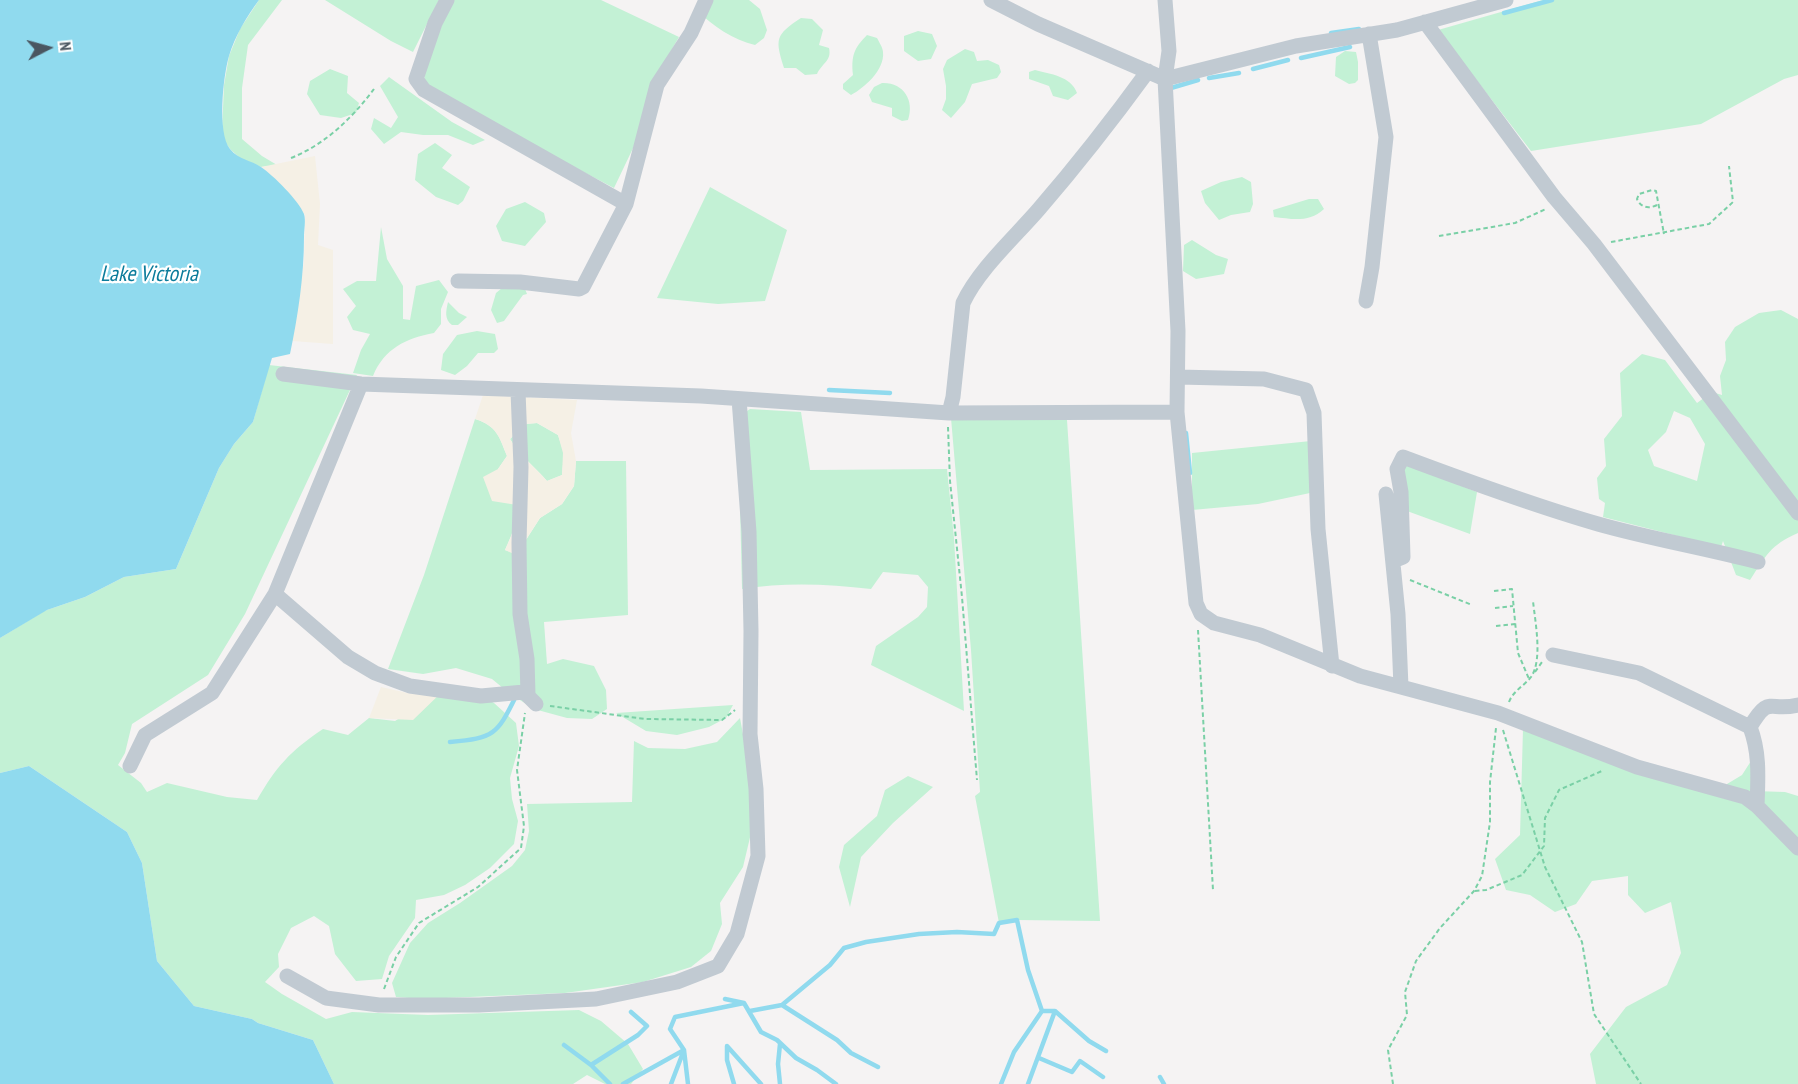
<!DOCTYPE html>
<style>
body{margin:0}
#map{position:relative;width:1798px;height:1084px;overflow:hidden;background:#f5f3f3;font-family:"PT Sans Narrow",sans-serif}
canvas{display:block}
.north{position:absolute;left:18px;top:18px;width:60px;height:60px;-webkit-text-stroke:4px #fff;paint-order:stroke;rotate:84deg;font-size:16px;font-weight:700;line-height:24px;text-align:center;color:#4a5661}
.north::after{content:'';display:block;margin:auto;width:21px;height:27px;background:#4a5661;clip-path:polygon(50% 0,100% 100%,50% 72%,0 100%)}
</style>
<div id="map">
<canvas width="1798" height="1084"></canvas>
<div class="north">N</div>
</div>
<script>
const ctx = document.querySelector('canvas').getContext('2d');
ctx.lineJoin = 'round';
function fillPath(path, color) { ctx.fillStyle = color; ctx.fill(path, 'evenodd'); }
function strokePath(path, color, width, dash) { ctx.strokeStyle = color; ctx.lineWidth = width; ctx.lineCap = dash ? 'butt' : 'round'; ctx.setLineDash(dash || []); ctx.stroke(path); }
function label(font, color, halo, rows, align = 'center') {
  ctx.font = font + ' "PT Sans Narrow",sans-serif'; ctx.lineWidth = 4.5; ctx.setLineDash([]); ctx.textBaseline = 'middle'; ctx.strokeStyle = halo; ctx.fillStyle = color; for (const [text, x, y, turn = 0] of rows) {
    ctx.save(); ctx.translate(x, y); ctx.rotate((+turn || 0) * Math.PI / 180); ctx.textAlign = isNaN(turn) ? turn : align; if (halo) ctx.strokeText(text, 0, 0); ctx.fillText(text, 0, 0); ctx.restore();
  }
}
const green = new Path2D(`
 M259,0h23l-34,45 -6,43v51l20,17 15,9 -16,2 -21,-9 -9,-8 -6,-8 -3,-10 2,-47 5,-29 11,-27z
 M325,0h114l-26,52 -22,-11z
 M454,0h147l78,37 -11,19 -33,88 -21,44 -122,-64 -67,-39c-5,-25 18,-62 29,-85z
 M710,0h39l11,9 7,21 -3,8 -9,7c-21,-5 -43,-19 -58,-35z
 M1543,0h255v75l-14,4 -83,45 -170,27 -93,-121z
 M801,18l11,1 11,11 -4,15 10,3c3,13 -7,15 -12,26l-12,1 -9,-7h-12c-9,-29 -9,-33 17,-50z
 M918,31l14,3 5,12 -6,13 -13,2 -14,-10v-15z
 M867,35l10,3c2,4 6,10 6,14 2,18 -19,36 -32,43l-8,-6v-5l10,-9c-2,-19 1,-27 14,-40z
 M965,49l9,3 3,9 11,-1 11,5 2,7 -4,6 -25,6 -7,18 -14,16 -9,-8 4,-11v-13l-3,-17 4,-9z
 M1345,51l11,1 2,10v18l-3,3 -6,1 -14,-8 1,-19z
 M330,69l18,7 -1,17 12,10 -3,10 -15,5 -21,-3 -13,-21 3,-13z
 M1035,70c15,4 36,6 42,23l-9,7 -15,-4 -4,-10 -20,-7v-7z
 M389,77l63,45 33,18 -12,5 -25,-10h-25l-22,-3 -17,12 -13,-15 3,-11 17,10 7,-11 -18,-31z
 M882,83c21,-1 33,17 26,37l-6,1 -10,-5v-8l-20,-6 -3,-7 5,-8z
 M435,143l17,12 -10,13 28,19 -7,14 -5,4 -22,-8 -21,-17 3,-26z
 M1242,177l9,5 2,22 -3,8 -19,3 -12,5 -14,-17 -4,-12 20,-9z
 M710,187l77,43 -22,71 -47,3 -61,-6z
 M1309,199h9l6,10c-15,14 -32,10 -50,8l-1,-7z
 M525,202l19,11 2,9 -21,24 -23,-5 -6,-15 10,-17z
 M381,227l6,32 16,27v33l7,1 6,-34 23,-6 9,12 -7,17v15l-7,9c-28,5 -50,16 -61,43l-20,-3 8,-23 9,-16 -17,-4 -6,-13 9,-11 -13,-17 14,-8h19z
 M1192,240l24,15 12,4 -4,15 -28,5 -13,-8 1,-26z
 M502,288l23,1 2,5 -4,1 -19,26 -7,2 -6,-13 5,-17z
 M448,302l11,11 8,4 -9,8h-6c-8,-6 -6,-14 -4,-23z
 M1781,310l17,9v214c-28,12 -32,23 -48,47l-14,-5 -13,-34 -2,6 -118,-30 2,-14 -6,-4 -2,-21 9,-12 -2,-27 18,-23 -2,-43 22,-19 23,6 32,43 15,-11 10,3 -2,-19 6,-16 -1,-18 10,-15 24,-14zM1674,411l16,7 15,26 -8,37 -43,-15 -6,-16 18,-18z
 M477,331l18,3 3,15 -4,4h-16l-11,13 -12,9 -14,-5 2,-16 14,-19z
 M269,365l88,10 -112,239 -37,61 -76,49 -7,29 -7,12 23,18 6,9 20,-9 60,14 30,3c19,-33 33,-49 66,-71l25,6 21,-17 26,3 47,-29h31l21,11 22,20 3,23 -9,32 2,21 6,22 -4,23 -24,24 -25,17 -21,10 -28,5 -1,18 -26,38 -7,23 -26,2 -21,-27 -6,-28 -15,-10 -23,12 -13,26 1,13 -14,15 17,12 44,25 26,-7 76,3 151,-5 22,11 27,23 15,25 -12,15h-26l-18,-9 -14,9h-239l-21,-44 -55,-17 -6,-4 -58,-13 -37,-45 -15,-98 -15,-31 -98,-66 -29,7v-135l44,-27 41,-14 39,-20 52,-8 43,-101 15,-24 19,-22z
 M750,409l51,3 9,58 137,-1 7,69 10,173 -93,-46 5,-19 42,-29 9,-10 1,-20 -10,-12 -35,-3 -12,17c-43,-5 -86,-7 -129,0l-3,-126 2,-48z
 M951,418l116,2 33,501 -83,-1 -18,3 -24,-127 5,-4 -9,-142z
 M475,419c22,7 24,17 32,37l-9,13c20,38 26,40 7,81l12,4 23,-36 22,-14 12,-18 2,-25h50l2,154 -84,7 3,42 16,-5 31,7 12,24 1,19 -15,10 -25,-1 -33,-9 -25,-16 -17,-14 -36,-11 -33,6 -35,-5 36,-94z
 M537,423l21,12 6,18 -2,22 -15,6c-12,-14 -28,-26 -37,-42l16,-15z
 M1311,441l-1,52 -52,11 -66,6v-57z
 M1403,463l74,29 -7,42 -63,-23z
 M733,705l-7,13 -17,9 -32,8 -31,-4 -30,-18z
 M740,718l7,38 5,73 -9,38 -23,36 2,21 -11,27 -20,16 -48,15 -78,11 -143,6 -26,-2 -4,-14 18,-40 18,-20 32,-20 52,-37 13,-16 4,-19 -2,-27 105,-2 2,-61 14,7 37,1 32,-7z
 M1523,729l203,70 1,-15 15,-9 9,-14 3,30 31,1 13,4v288h-202l-6,-30 36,-47 41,-22 14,-32 -10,-51 -26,11 -17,-18v-19l-36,5 -16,23 -21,8 -25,-17 -24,-5 -11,-31 25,-24z
 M908,776l25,11 -40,36 -32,34 -11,50 -11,-40 5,-22 33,-29 8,-26z`);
const sand = new Path2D(`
 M315,156l5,48 -2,41 15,5v94l-41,-3 12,-79 1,-47 -32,-37 -12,-11z
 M483,395l94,5 -6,33 5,28 -2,25 -12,18 -22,14 -24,37 -11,-5 11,-25 1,-20 -25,-4 -9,-24 15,-8 9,-13c-8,-20 -10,-30 -32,-37zM537,423l21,12 5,18 -1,22 -15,6c-12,-14 -28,-26 -37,-42l15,-15z
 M381,687l31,7 30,-2 -29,28 -44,-2z`);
const water = new Path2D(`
 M0,0h259c-12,16 -24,36 -30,56 -6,20 -12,77 1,93 9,11 21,11 31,18 12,8 38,34 43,47 2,6 0,16 0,23 0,39 -6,79 -14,117l-18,4 -19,64 -19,22 -15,24 -43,101 -52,8 -39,20 -38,13 -47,28z
 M29,766l98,66 15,31 15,98 37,45 58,13 6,4 55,17 21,44h-334v-311z`);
const stream = new Path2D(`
 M1504,13l48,-13
 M1331,33l28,-4
 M1301,58l49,-11
 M1253,69l35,-9
 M1209,78l30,-5
 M1171,88l27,-8
 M829,390l61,3
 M1186,433l4,40
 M450,742c44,-4 47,-7 66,-46
 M725,999l19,4 17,29 16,8 19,18 21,12 19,14
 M782,1005l55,35 14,13 27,14
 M750,1011l32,-6 48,-40 14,-17 22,-6 53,-8 38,-2 37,2 5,-11 18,-3 11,50 14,41
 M564,1045l27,20 19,19
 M1039,1058l33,14 8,-11 23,16
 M591,1065l47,-30 9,-9 -16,-14
 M1160,1077l4,7
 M623,1084l61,-34 4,34
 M671,1084l13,-34 -14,-21 5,-12 69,-14
 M734,1084l-7,-24v-14l34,38
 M780,1084l-2,-20 2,-20
 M1001,1084l13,-32 28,-41h13
 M1028,1084l27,-73 34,30 17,10`);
const path = new Path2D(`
 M291,158c35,-14 61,-40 83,-69
 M1657,205c-8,4 -16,3 -20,-6l2,-5 13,-4 4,1 8,43
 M1439,236l76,-13 31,-14
 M1611,242l98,-18 24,-22 -4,-36
 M948,427l2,54 12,116 15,183
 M1410,580l62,25
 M1494,591l18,-2 6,64 11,26
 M1495,608l18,-2
 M1496,626l19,-2
 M1198,630l15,260
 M1535,672l7,-10
 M1509,702c4,-11 15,-16 22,-25 12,-17 4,-56 2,-76
 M550,706l95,13 77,1 13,-10
 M1503,730l42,137 37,75 12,72 47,70
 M1475,891l11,-1 36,-15 22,-29 1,-28 14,-28 45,-20
 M384,989l12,-32 23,-34 59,-36 43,-39 3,-22 -7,-56 8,-57
 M1393,1084l-5,-34 19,-35 -2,-23 11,-31 24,-33 34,-37 8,-15 8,-54v-40l6,-54`);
const minor = new Path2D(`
 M447,0l-12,23 -19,56 8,11 202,114
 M991,0l47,24 127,55 131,-33 101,-16 109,-30
 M1165,0l4,51 -4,28 13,252 -1,81 19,191 5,11 13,9 46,12 100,41 138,37 139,54 108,30 12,9 41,42
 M1425,22l129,175 40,47 204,269
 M458,281l62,1 59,7 4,-2 43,-83 31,-119 34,-52 15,-33
 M1366,301l6,-34 14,-130 -17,-103
 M283,374l78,10 340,12 248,17 4,-16 10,-94c16,-34 51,-65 76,-94 38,-44 74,-90 109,-138
 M1178,377l86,2 42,11 8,23 4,116 14,137
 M518,391l3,76 -2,76 1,71 7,45 1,36
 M949,413l228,-1
 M1386,494l12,120 3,73
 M1393,561l10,-4 -2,-65 -4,-23 6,-12c64,24 129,48 195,67 53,15 107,24 160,38
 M275,594l73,63 27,16 35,13 71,10 43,-4 12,12
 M1553,655l86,18 111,54c10,26 8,51 7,79
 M1750,727c20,-33 18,-15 48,-22
 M130,766l15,-31 67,-42 63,-99 86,-210
 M287,976l39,22 53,7h100l117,-6 81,-17 41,-16 19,-32 21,-78 -2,-67 -6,-55 1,-103 -2,-99 -10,-133`);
const waterNames = [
 ["Lake Victoria",149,275]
];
fillPath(green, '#c3f1d5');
fillPath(sand, '#f5f0e5');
fillPath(water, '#90daee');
strokePath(stream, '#90daee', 4.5);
strokePath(path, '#7ad0a6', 2, [4.5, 3]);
strokePath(minor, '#c1cad2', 15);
label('italic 22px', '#0c7c9b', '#fff', waterNames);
</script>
